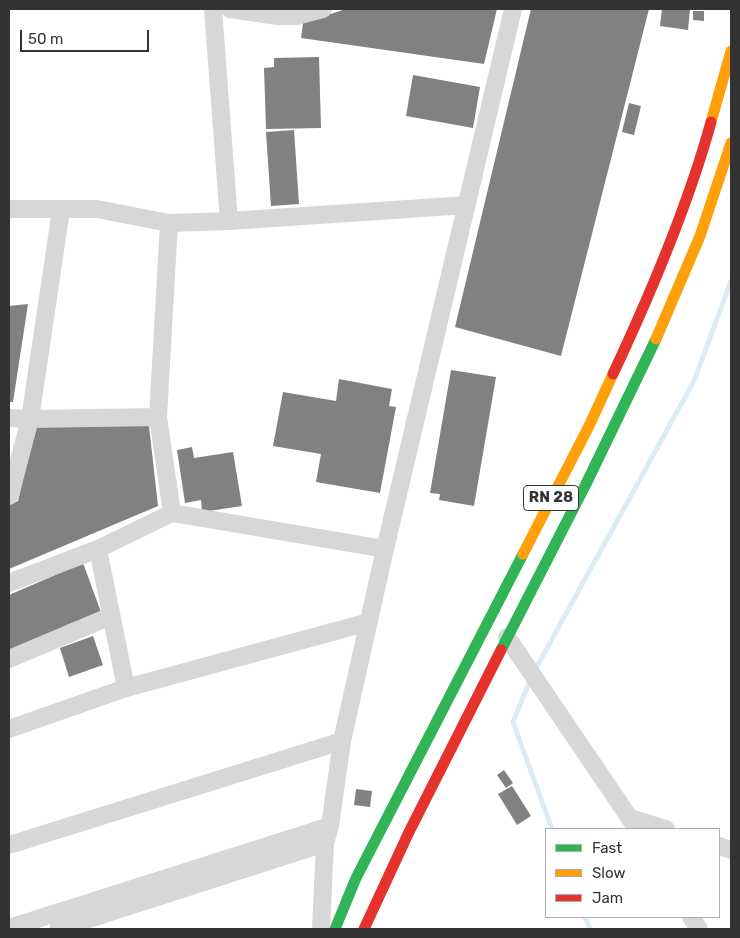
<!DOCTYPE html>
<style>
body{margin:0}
#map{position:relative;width:740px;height:938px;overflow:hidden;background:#fff;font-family:Rubik,sans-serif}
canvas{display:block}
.frame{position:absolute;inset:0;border:10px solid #333;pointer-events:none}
.legend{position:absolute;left:545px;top:828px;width:175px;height:90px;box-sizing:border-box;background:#fff;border:1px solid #adadad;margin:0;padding:6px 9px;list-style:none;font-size:15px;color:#333}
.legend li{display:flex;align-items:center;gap:10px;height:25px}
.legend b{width:25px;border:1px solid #adadad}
.scale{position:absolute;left:20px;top:30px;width:129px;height:22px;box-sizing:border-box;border:2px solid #333;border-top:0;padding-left:6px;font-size:15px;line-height:18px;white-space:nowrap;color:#333;-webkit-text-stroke:4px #fff;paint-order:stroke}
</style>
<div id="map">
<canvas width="740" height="938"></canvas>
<div class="frame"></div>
<ul class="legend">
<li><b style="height:6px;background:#30b455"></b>Fast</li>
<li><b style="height:6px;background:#ff9f0a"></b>Slow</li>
<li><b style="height:6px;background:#e5322d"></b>Jam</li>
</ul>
<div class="scale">50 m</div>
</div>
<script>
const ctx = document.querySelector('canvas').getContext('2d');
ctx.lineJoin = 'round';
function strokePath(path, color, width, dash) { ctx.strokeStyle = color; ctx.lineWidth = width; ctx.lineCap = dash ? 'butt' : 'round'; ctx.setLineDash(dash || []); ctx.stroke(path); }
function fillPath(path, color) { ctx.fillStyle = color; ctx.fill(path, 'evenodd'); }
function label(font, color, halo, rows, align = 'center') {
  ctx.font = font + ' Rubik,sans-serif'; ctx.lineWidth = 5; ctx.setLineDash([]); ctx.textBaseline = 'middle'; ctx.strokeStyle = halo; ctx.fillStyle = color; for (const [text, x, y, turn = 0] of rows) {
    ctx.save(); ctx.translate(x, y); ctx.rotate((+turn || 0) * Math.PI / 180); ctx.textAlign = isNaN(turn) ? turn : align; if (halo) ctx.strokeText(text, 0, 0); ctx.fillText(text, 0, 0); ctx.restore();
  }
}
const stream = new Path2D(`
 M535,670l159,-289 37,-100
 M531,678l-18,44 39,107
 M585,917l5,12`);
const building = new Path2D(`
 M346,9h151l-13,55 -183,-26 2,-15z
 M531,9h118l-88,347 -106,-29z
 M662,9h28l-2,21 -28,-4z
 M693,11h11v10l-11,-1z
 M319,57l2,71 -55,1 -2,-61 10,-1v-9z
 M413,75l67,12 -7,41 -67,-12z
 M629,103l12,3 -7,29 -12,-3z
 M294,130l5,74 -28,2 -5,-74z
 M28,304l-15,98h-4v-96z
 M451,370l45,7 -22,129 -35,-6 1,-6 -10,-1z
 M339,379l53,10 -3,17 7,1 -16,86 -64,-11 5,-28 -48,-8 10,-54 53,9z
 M35,426h114l9,80 -149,63v-64l9,-4z
 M192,447l2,11 39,-6 9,54 -40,6 -1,-12 -16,3 -8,-53z
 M83,563l18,49 -92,38v-55z
 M93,636l10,29 -34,12 -9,-29z
 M504,770l9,13 -7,5 -9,-13z
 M512,786l19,30 -14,9 -19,-31z
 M356,789l16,2 -2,16 -16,-2z`);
const street = new Path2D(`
 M213,9l16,212
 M230,9l48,7h18l27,-7
 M9,209h88l72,14 60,-2 238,-16
 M169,223l-11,194 14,96
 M9,418l21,1 128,-2
 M9,496l1,-1 20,-76 31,-209
 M98,549l28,139
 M9,583l89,-34 74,-36 213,36
 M507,637l130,192
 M9,659l102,-43
 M9,729l117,-41 243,-66
 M630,818l36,11
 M9,845l333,-104
 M719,846l12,4
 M691,917l8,12
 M9,928l321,-102
 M58,929l267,-86
 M321,929l4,-86 5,-17 12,-85 43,-192 128,-540`);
const fast = new Path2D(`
 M501,650l85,-166 70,-145
 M335,929l21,-51 167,-324`);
const slow = new Path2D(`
 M711,122l20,-71
 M656,339l44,-103 31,-93
 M523,554l66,-128 24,-52`);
const jam = new Path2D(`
 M613,374c37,-79 75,-168 98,-252
 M364,929l45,-97 92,-182`);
const shields = [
 [551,498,55]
];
const shieldNames = [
 ["RN 28",551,498]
];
strokePath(stream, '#ddebf3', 5);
fillPath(building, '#818181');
strokePath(street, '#d7d7d7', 18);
strokePath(fast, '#30b455', 11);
strokePath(slow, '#ff9f0a', 11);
strokePath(jam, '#e5322d', 11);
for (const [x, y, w] of shields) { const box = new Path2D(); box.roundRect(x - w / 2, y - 12.5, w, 25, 4); ctx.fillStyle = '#fff'; ctx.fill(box); strokePath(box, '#333', 1); }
label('bold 15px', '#333', null, shieldNames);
</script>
